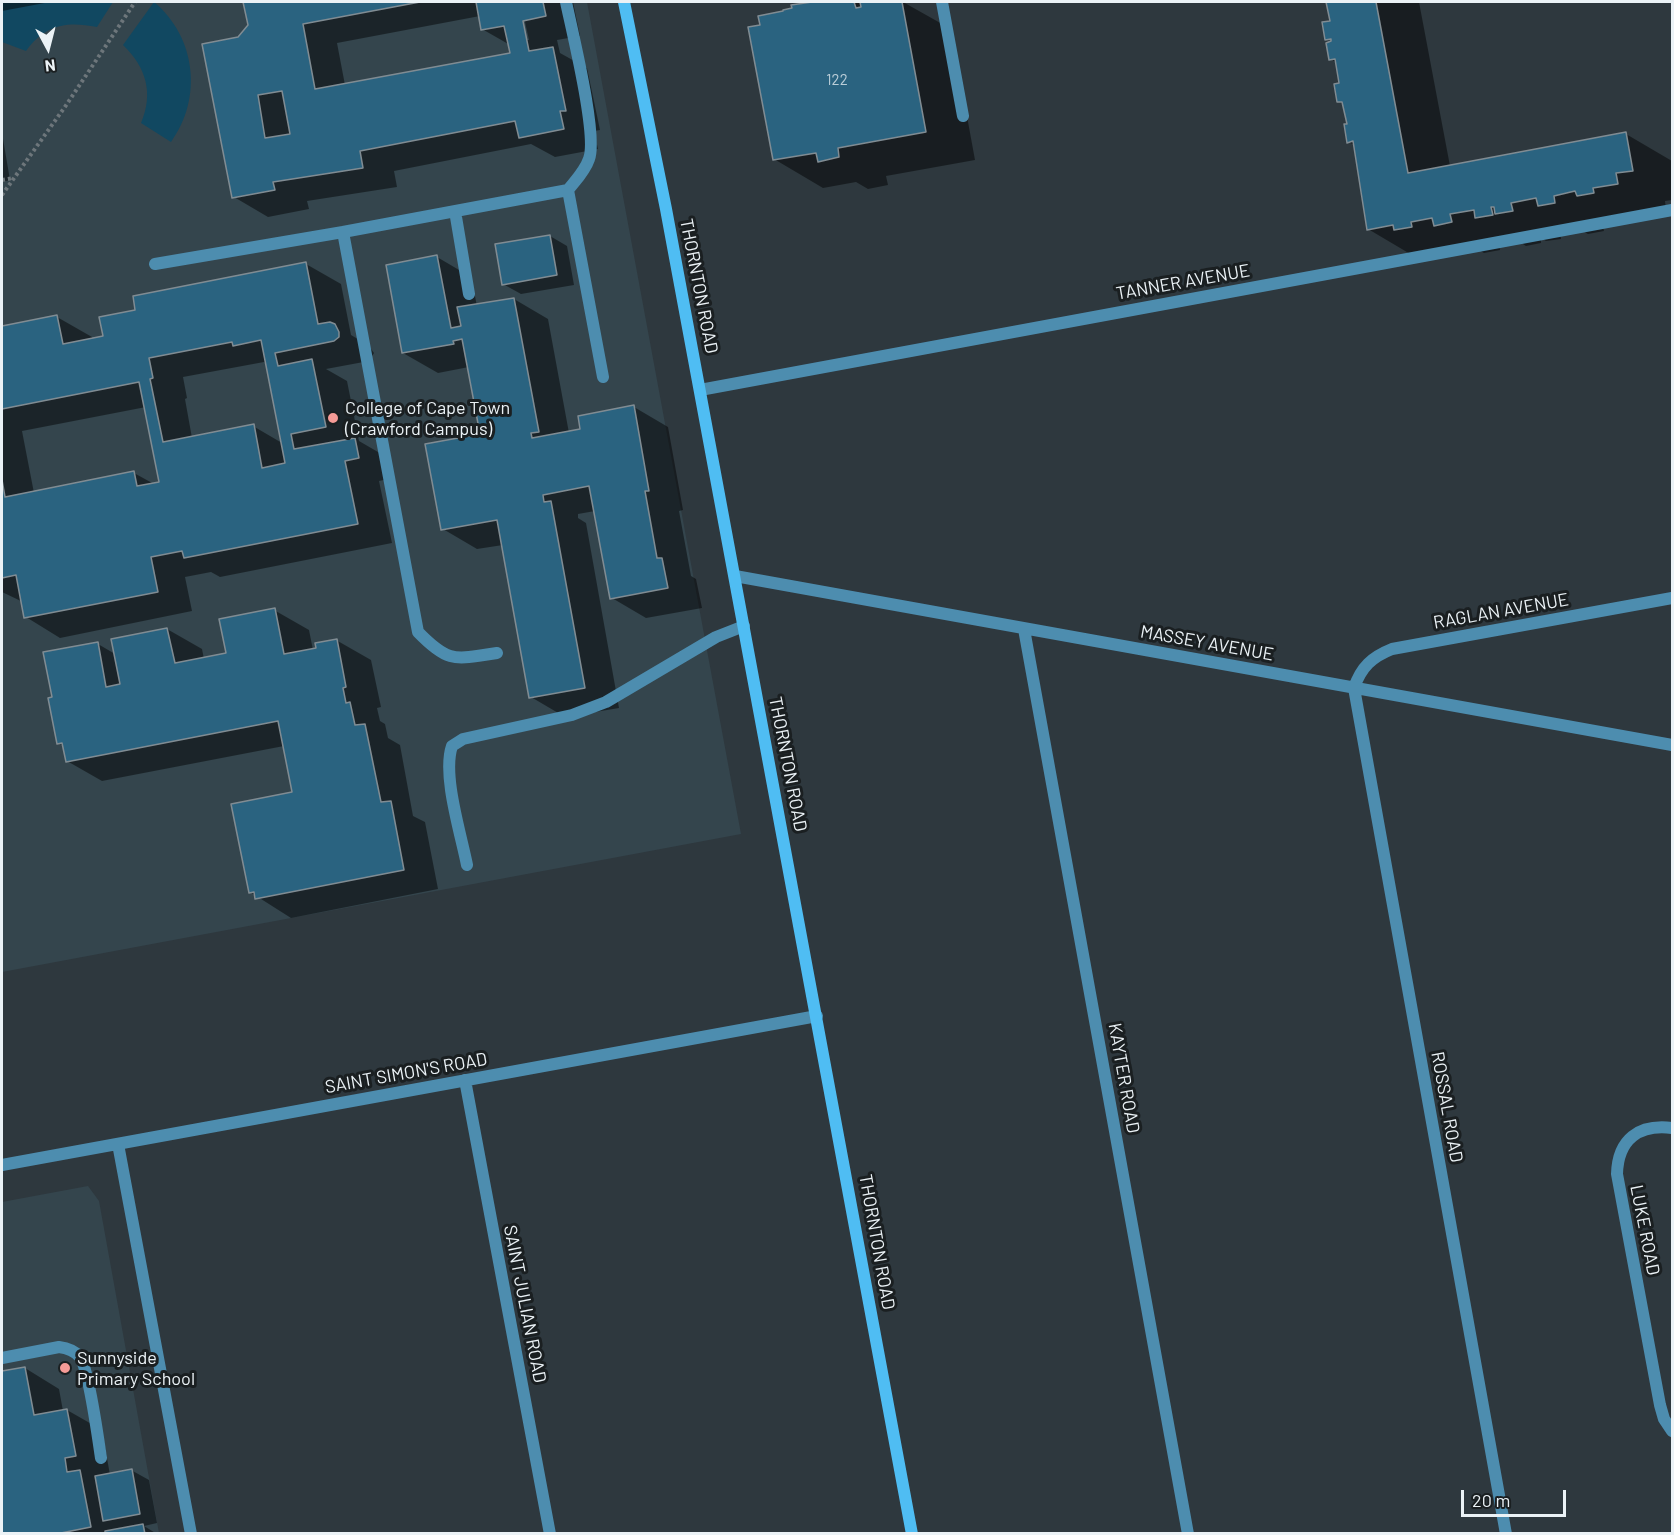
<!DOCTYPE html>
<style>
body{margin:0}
#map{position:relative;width:1674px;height:1535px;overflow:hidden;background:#2e383e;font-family:Barlow,sans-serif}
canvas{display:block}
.frame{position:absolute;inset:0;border:3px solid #ebf2f6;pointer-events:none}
.north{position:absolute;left:18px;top:18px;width:60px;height:60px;-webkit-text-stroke:4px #1a1f21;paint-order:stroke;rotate:173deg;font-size:16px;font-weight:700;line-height:24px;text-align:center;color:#ebf2f6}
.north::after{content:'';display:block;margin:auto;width:21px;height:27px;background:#ebf2f6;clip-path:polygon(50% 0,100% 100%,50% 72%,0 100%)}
.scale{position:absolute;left:1461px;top:1490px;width:105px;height:27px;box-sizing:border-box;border:3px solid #ebf2f6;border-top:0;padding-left:8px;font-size:18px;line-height:21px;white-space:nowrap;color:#ebf2f6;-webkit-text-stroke:4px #1a1f21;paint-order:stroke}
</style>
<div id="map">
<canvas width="1674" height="1535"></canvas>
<div class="frame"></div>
<div class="north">N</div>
<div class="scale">20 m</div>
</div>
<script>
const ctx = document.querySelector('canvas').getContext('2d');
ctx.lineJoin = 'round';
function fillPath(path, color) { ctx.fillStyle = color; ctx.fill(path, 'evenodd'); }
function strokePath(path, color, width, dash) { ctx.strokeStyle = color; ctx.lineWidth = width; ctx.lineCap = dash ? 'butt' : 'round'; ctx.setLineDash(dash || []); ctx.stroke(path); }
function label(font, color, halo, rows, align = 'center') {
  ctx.font = font + ' Barlow,sans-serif'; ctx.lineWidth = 6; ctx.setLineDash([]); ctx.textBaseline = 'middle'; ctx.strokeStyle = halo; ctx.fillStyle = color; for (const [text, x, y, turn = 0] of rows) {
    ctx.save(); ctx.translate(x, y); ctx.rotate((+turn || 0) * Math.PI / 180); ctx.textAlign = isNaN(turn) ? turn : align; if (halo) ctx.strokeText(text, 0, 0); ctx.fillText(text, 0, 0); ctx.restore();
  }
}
const built = new Path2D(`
 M2,2h585l154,832 -739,138z
 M88,1186l11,15 60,332 -157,1v-332z`);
const green = new Path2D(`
 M3,2h110l-16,25c-31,-6 -52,-2 -71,24l-24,-9z
 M154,2c42,35 49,96 17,140l-30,-19c13,-30 5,-56 -18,-78z`);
const shadow = new Path2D(`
 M2,2h48l-48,9z
 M245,2h328l7,34 -23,4 3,13 27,15 13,62 -6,1 4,18 -43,8 -24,-13 -137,27 3,16 -90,14 2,8 -41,8 -34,-20 5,-159 11,-13zM520,13h3l6,27h-3zM480,16l2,13 28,16 1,9 -166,31 -8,-42z
 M820,2h83l48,27 24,131 -89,16 2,9 -20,4 -12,-7 -33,6 -49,-29 -13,-132 33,-18 -1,-3z
 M1327,2h92l31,164 176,-32 46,27v39l-7,1 1,10 -64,12 2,8 -16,3 -11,-6 -17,3 1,8 -15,2 -5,-3v5l-15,3 -11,-7 -16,3 1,8 -16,3 -10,-6 -57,11 -49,-29 -13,-84 -7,-3v-17l-4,-20 -6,-4 3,-17 -4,-21 -6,-4 2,-17 -6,-3 5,-17z
 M2,133l8,47 -8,2z
 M550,236l17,10 7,39 -53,9 -18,-10z
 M437,257l34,20 6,29 37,-7 34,20 21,114 13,-2 52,-24 34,20 15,83 -4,1 12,65 5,3 6,29 -56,10 -34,-20 -17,-87 -17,3v4l8,5 33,185 -54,9 -34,-20 -28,-152 -26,4 -34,-20 39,-94 -13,-68 -31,6 -35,-20z
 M306,264l35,20 10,51 17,10 6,8 -5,8 -43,8 21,12 12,60 31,18 3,19 -14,3 13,62 -172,34 -9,-5 -26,5 7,34 -132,27 -34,-21 -3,-15 -21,-10v-264l55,-11 35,20v2l12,-2 33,-26zM264,362l3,2 15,79 -29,-17 -61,12 -7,-39 2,-1 -4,-21zM146,407l15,76 -7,1 -20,-11 -100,20 -12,-62z
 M274,610l35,20 4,20 23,-10 35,20 10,47 -4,1 3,13 5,3 3,14 12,7 13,71 12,6 13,67 -147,29 -41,-26 44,-99 -10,-47 -182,35 -35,-20 -3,-15 -6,-3 -4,-45 44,-54 17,10 52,-25 35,20 2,10 24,-5z
 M25,1368l34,21 4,22 4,-1 35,20 8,45 21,-5 18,10 8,43 -13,3 13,8h-155v-161z`);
const building = new Path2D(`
 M243,2h177l-117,22 12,65 195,-36 -6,-27 -23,4 -5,-28h67l3,14 -23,5 6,30 24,-4 13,64h-6l4,18 -45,9 -4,-17 -155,30 3,17 -90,14 2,8 -43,8 -30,-154 36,-7 10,-12zM282,91l8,43 -25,4 -7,-43z
 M812,2h42l2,6 5,-1 -1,-5h42l24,130 -88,16 1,9 -21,5 -2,-9 -43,7 -25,-133 12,-2 -2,-9 25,-5v-1l9,-2 -1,-3z
 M1326,2h50l32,171 218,-41 7,39 -17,2 2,11 -25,4 1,5 -17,3 -2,-5 -21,5 1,7 -17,3 -2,-8 -25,5 2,8 -18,3 -1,-7h-3l2,8 -18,3 -1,-8 -24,4 2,8 -18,4 -2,-8 -21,4 1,5 -18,3 -1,-5 -26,5 -14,-89 -6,2 -3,-19h3l-5,-22h-5l-3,-18 5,-1 -4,-24 -6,1 -3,-17 5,-2v-2l-6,1 -3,-18 8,-1z
 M550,235l7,40 -55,10 -7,-41z
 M437,255l14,73 10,-2 -4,-19 57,-9 25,134 -8,1 1,5 48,-9 -2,-13 56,-11 15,86h-4l12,67h5l6,30 -58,11 -21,-113 -46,9 1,7 7,-1 34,187 -56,10 -32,-178 -56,10 -16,-86 55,-10 -18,-95 -9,2 1,3 -52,9 -16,-88z
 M306,262l12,62 12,-2 5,2 4,8v5l-5,4 -59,12 3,13 34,-7 14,68 -35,7 3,15 61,-11 4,20 -14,3 13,63 -174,34 -2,-7 -31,6 7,35 -134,26 -8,-43 -14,3v-98l3,17 129,-26 3,15 22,-4 -20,-100 -137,27v-83l55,-11 6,29 40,-8 -4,-19 36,-7 -2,-14zM261,340l24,123 -23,5 -8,-44 -91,18 -13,-63 3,-1 -4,-20 83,-16 1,4z
 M275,608l9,46 32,-6 -1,-5 22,-4 9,48 -3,1 3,15 4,-1 5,23 10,-1 16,78 10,-1 13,69 -149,29 -1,-7 -5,1 -18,-89 61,-12 -14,-71 -212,41 -4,-19 -5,1 -9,-46 4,-1 -9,-45 55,-10 8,45 14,-3 -9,-45 56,-11 8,35 51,-10 -7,-34z
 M25,1367l9,48 33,-6 9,47 -11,2 2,14 13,-2 11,57 -35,7h-54v-163z
 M132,1469l8,45 -37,7 -8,-45z
 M143,1524l2,10h-40v-3z`);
const path = new Path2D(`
 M2,180l11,-2
 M2,195l65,-91 68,-102`);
const lane = new Path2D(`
 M942,2l21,114
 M568,190l35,187
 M455,211l14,83
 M155,264l188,-32
 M497,653c-42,6 -48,11 -79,-21l-75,-400 225,-42c8,-10 17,-19 21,-31 9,-23 -17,-128 -23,-157
 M467,865c-6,-31 -25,-90 -15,-119l11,-7 109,-24 34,-13 110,-65 28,-11
 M2,1358l57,-11c8,1 15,3 21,10 9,13 18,81 21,101`);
const street = new Path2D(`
 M700,390l972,-180
 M735,576l937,169
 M1024,629l164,905
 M465,1080l85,454
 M1672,1128c-33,-4 -54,11 -55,46l43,231 4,14 8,12
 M118,1144l73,390
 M2,1165l815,-149
 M1506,1534l-152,-846c7,-21 18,-31 38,-39l280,-51`);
const secondary = new Path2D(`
 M624,2l42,207 246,1325`);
const markers = [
 [333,418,6,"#f59b97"],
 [65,1368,6,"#f59b97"]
];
const numberNames = [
 ["122",837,80]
];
const streetNames = [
 ["TANNER AVENUE",1183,282,-10],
 ["THORNTON ROAD",699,286,79],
 ["RAGLAN AVENUE",1501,611,-10],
 ["MASSEY AVENUE",1207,643,10],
 ["THORNTON ROAD",788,764,79],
 ["SAINT SIMON'S ROAD",406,1073,-10],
 ["KAYTER ROAD",1124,1078,80],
 ["ROSSAL ROAD",1447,1107,80],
 ["LUKE ROAD",1645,1230,79],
 ["THORNTON ROAD",877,1242,80],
 ["SAINT JULIAN ROAD",525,1304,79]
];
const poiNames = [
 ["College of Cape Town",345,408],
 ["(Crawford Campus)",345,429],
 ["Sunnyside",77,1358],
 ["Primary School",77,1379]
];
fillPath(built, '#34454d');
fillPath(green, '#114861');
fillPath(shadow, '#0007');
fillPath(building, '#2a6380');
strokePath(building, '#808c93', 1.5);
strokePath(path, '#6d767b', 4, [3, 3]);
strokePath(lane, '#4d8daf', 12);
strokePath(street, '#4d8daf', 12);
strokePath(secondary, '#4fbdf3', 12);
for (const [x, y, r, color] of markers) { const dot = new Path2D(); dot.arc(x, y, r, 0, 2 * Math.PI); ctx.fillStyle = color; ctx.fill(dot); strokePath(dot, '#1a1f21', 2); }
label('15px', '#bbced8', null, numberNames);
label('18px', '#ebf2f6', '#1a1f21', streetNames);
label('18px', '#ebf2f6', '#1a1f21', poiNames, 'left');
</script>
